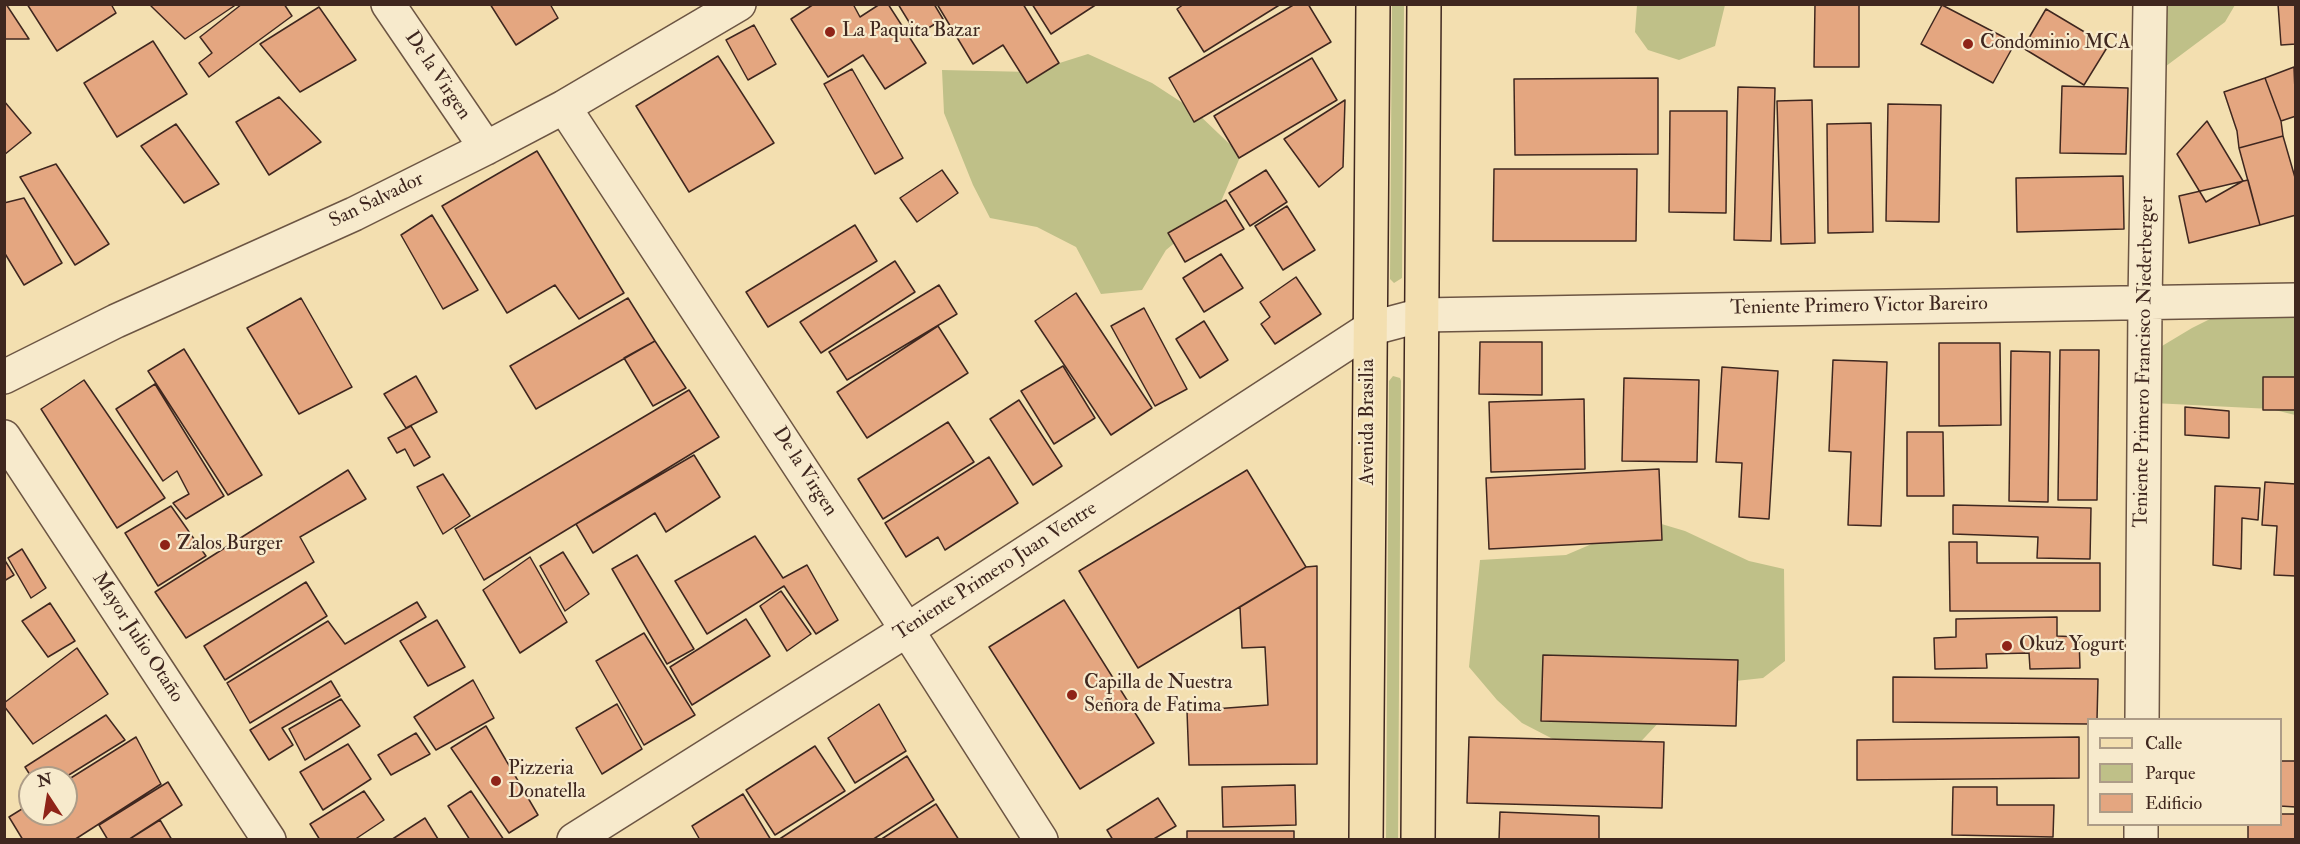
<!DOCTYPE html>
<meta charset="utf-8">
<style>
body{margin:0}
#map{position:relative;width:2300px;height:844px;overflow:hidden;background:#f3dfb0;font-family:"IM FELL Double Pica",serif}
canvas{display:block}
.frame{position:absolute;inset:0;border:6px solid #3f271f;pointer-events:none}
.legend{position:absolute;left:2087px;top:718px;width:195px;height:108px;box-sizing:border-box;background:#f7eacc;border:2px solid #ad9c87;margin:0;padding:8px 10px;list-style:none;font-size:18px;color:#3f271f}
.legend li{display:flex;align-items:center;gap:12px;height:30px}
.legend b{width:30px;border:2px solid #ad9c87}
.north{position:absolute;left:18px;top:766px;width:60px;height:60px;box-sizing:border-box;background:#f7eacc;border:2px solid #ad9c87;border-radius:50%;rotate:348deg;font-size:16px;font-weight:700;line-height:24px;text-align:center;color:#3f271f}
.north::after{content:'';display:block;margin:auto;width:21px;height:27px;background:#8f2418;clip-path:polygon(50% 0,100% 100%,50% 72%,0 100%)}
</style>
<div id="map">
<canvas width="2300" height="844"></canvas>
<div class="frame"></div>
<ul class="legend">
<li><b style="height:8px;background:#f3dfb0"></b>Calle</li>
<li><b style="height:16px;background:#bfc088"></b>Parque</li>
<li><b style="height:16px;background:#e4a680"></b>Edificio</li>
</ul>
<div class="north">N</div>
</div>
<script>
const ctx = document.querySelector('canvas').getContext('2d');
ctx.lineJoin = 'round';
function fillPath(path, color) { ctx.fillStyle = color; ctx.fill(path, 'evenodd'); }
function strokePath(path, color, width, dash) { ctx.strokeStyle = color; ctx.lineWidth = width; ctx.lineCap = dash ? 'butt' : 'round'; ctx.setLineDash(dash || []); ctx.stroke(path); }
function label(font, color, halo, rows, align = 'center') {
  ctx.font = font + ' "IM FELL Double Pica",serif'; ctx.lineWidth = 4.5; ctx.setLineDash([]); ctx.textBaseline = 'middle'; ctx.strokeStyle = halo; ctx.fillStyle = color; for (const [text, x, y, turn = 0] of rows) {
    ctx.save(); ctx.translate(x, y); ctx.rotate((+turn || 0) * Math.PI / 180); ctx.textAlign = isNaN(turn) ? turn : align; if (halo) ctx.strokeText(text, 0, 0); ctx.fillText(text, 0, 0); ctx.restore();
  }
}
const green = new Path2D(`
 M1392,5h12l-2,273 -8,5 -4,-4z
 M1637,5h88l-10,41 -36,14 -31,-10 -13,-18z
 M2145,5h90l-10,17 -87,65z
 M1088,54l64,29 43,28 46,44 -22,51 -53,44 -24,40 -41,4 -25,-47 -39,-20 -47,-9 -17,-33 -29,-72 -2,-43 89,2z
 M2295,295v120l-24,-6 -118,-6 -1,-51 40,-24 62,-31z
 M1393,376l7,2 1,3 -3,458 -12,1 3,-459z
 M1648,520l37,11 64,30 35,8 1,92 -22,17 -55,6 -47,36 -29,31 -54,1 -56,-29 -25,-23 -28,-33 11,-107 86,-5z`);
const building = new Path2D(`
 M4,4h2l23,35h-25z
 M27,4h84l5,9 -59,38z
 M153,4h84l-52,35 -34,-33z
 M242,4h42l8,12 -83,61 -10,-14 13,-10 -12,-16z
 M490,4h60l8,14 -42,27z
 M814,4h39l7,13 20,-13h8l38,59 -41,26 -22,-34 -35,22 -37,-58z
 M898,4h36l9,15 -26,16z
 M937,4h86l36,59 -32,20 -24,-38 -30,19z
 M1032,4h65l-46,30z
 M1184,4h97l-77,48 -27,-43z
 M1295,4h13l23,38 -137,80 -25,-44z
 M1815,4h44v63h-45z
 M2278,4h18v40l-15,1z
 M1942,5l73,38 -22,40 -72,-39z
 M319,7l37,53 -56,32 -40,-48z
 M2046,9l62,37 -24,39 -61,-37z
 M754,25l22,39 -28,16 -22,-40z
 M153,41l34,53 -70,43 -33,-54z
 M718,56l56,87 -85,49 -53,-86z
 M1312,58l25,42 -98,58 -25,-42z
 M2294,67l2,49 -15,5 -16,-43z
 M852,69l51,89 -28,16 -51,-90z
 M1658,78v76l-143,1 -1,-76z
 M2265,78l16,43 2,15 -44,12 -2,-17 -13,-39z
 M2062,86l66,2 -2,66 -66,-1z
 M1738,87l37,1 -4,153 -37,-1z
 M279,97l42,45 -52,33 -33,-53z
 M1345,100l-2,67 -24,20 -35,-48z
 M1812,100l3,143 -34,1 -4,-143z
 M4,101l27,32 -27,22z
 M1888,104l53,1 -2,117 -53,-1z
 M1670,111h57l-1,102 -57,-1z
 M2207,121l36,60 -37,21 -29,-48z
 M1871,123l2,109 -45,1 -1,-109z
 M176,124l43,60 -35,19 -43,-57z
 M2283,136l13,45v34l-36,10 -21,-77z
 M537,151l87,142 -45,26 -24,-34 -48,28 -65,-107z
 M56,164l53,80 -34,21 -55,-88z
 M1494,169h143l-1,72h-143z
 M942,170l16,23 -41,29 -17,-24z
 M1266,170l21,32 -37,24 -21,-33z
 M2123,176l1,53 -107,3 -1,-54z
 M2248,180l12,45 -71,18 -10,-47z
 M24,198l38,65 -38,22 -20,-33v-49z
 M1226,200l18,29 -59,33 -17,-29z
 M1287,206l28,44 -32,20 -28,-44z
 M432,215l46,75 -35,19 -42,-74z
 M855,225l22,36 -109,66 -22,-35z
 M1221,254l22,34 -39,24 -21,-34z
 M895,261l20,31 -94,61 -21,-31z
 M1296,277l25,37 -46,30 -14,-20 9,-7 -10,-15z
 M939,285l18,29 -110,66 -18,-28z
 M1076,293l76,115 -41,27 -76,-114z
 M301,298l51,89 -53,27 -52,-86z
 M628,298l27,43 -119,68 -26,-43z
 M1144,308l43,81 -32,17 -44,-80z
 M1204,321l24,39 -28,18 -24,-39z
 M938,326l30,47 -101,65 -30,-46z
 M655,341l31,47 -33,18 -29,-48z
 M1480,342h62v53l-63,-1z
 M1939,343h61l1,82 -62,1z
 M184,349l78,126 -34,20 -80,-124z
 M2060,350h39l-2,150h-39z
 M2011,351l39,1 -2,150 -39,-1z
 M1833,360l54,2 -6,164 -33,-1 3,-73 -22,-1z
 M1063,366l32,52 -41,26 -33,-53z
 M1722,367l56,4 -9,148 -30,-2 3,-54 -26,-1z
 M416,376l21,36 -31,16 -22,-34z
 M2263,377h33v33h-33z
 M1624,378l75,2 -2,82 -75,-1z
 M84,380l81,118 -48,30 -76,-119z
 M155,384l69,112 -38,23 -13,-16 16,-9 -12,-23 -14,10 -47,-72z
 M689,390l30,47 -235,143 -29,-51z
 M1584,399l1,70 -94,3 -2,-70z
 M1019,400l43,66 -29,19 -43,-66z
 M2185,407l44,4v27l-44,-3z
 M948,422l26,40 -91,57 -25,-40z
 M411,426l19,31 -16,9 -9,-17 -8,4 -9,-15z
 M1907,432h36l1,64h-37z
 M694,455l26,42 -54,35 -11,-19 -62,40 -17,-29z
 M989,457l29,46 -73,47 -7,-13 -32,20 -21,-34z
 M1659,469l3,71 -173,9 -3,-71z
 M348,470l18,29 -66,38 14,25 -128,76 -31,-46z
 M1247,470l59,97 -168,101 -59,-97z
 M443,474l27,42 -27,18 -26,-47z
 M2265,482l31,2v92l-22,-1 3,-49 -15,-1z
 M2215,486l45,2 -2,32 -16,-2 -1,51 -28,-4z
 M1953,505l138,3 -1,51 -53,-1 1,-21 -85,-3z
 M171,506l35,50 -48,30 -33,-53z
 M755,536l28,42 24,-13 31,55 -22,14 -32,-48 -77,48 -32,-53z
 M1949,542h28v21h123v48h-150z
 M22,549l24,39 -15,10 -23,-40z
 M563,552l26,42 -24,17 -25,-45z
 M637,555l57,94 -27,15 -55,-95z
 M530,557l37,65 -47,31 -37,-63z
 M4,559l10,16 -10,6z
 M1317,566v198l-128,1 -2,-54 81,-6 -3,-58 -23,1 -2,-41 66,-40z
 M306,582l21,34 -102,64 -21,-34z
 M781,591l30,43 -24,17 -27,-45z
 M1064,600l90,143 -74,46 -91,-142z
 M417,602l9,15 -176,106 -23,-40 101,-62 17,23z
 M50,603l25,38 -27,16 -26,-36z
 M2057,617v19l22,1 1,31 -50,1 -1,-16 -43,1 1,14 -52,1 -1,-31 22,-1v-18z
 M746,619l24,37 -78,49 -22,-38z
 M437,620l28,47 -37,19 -28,-45z
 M644,633l51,82 -51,30 -48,-84z
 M77,648l31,46 -75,50 -29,-38v-3z
 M1543,655l195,5 -2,66 -195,-5z
 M1893,677l205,2 -1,41h-9v4l-195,-2z
 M473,680l21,38 -58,32 -22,-33z
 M331,681l9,15 -58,32 11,17 -24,15 -19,-30z
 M341,699l19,27 -55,34 -16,-31z
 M617,704l25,45 -40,25 -26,-46z
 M879,704l27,47 -51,32 -27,-45z
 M106,715l19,25 -61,38h-32l-7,-11z
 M486,726l52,89 -29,18 -58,-85z
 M416,733l14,21 -39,21 -13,-20z
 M136,737l25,47 -87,56h-51l-14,-23 21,-13v10h36v-33z
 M1469,737l195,5 -2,66 -195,-5z
 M2079,737v41l-222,2v-40z
 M348,744l23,35 -48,31 -23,-38z
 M815,746l30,45 -70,44 -29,-45z
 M907,756l27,44 -62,40h-94z
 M2280,761h16v46l-16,-1z
 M168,782l14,23 -54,35h-20l-9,-15z
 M1295,785l1,40 -73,2 -1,-40z
 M1953,787h44v18h57l-1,32 -101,-2z
 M364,791l20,29 -30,20h-34l-10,-16z
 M471,791l33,49h-34l-22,-34z
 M743,794l28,46h-71l-8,-14z
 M1158,798l18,28 -24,14h-39l-6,-10z
 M936,804l23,36h-79z
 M1500,812l99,4v24h-100z
 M2280,814h16v26h-48v-16h32z
 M425,818l13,21 -47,1z
 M160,820l12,20h-44z
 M1187,831h107v9h-107z`);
const minor = new Path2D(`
 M388,4l98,144
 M564,107l343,523 134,210
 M4,377l112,-56 238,-107 132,-66 78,-41 175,-103
 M4,437l265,403
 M2142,720l3,-418 5,-298
 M574,840l333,-210 462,-301 53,-14 874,-15
 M2141,840v-16`);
const primary = new Path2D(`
 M1366,840l7,-836
 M1418,840l6,-836`);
const markers = [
 [830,32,6,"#8f2418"],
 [1968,44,6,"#8f2418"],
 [165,545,6,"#8f2418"],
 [2007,646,6,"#8f2418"],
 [1072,695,6,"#8f2418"],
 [496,781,6,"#8f2418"]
];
const poiNames = [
 ["La Paquita Bazar",842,32],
 ["Condominio MCA",1980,44],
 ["Zalos Burger",177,545],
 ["Okuz Yogurt",2019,646],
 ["Capilla de Nuestra",1084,684],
 ["Señora de Fatima",1084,707],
 ["Pizzeria",508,770],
 ["Donatella",508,793]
];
const streetNames = [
 ["De la Virgen",437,76,56],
 ["San Salvador",377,201,-26],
 ["Teniente Primero Victor Bareiro",1859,307,-1],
 ["Teniente Primero Francisco Niederberger",2145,362,-89],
 ["Avenida Brasilia",1369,422,-90],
 ["De la Virgen",804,472,57],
 ["Teniente Primero Juan Ventre",996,572,-33],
 ["Mayor Julio Otaño",137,638,57]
];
fillPath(green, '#bfc088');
fillPath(building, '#e4a680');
strokePath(building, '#3f271f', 1.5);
strokePath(minor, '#6c5543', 36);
strokePath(primary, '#3f271f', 36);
strokePath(minor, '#f7eacc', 33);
strokePath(primary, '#f3dfb0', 33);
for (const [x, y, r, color] of markers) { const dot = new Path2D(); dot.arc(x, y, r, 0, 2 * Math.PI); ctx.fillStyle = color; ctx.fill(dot); strokePath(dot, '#f7eacc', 2); }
label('20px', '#3f271f', '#f7eacc', poiNames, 'left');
label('20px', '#3f271f', '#f7eacc', streetNames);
</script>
